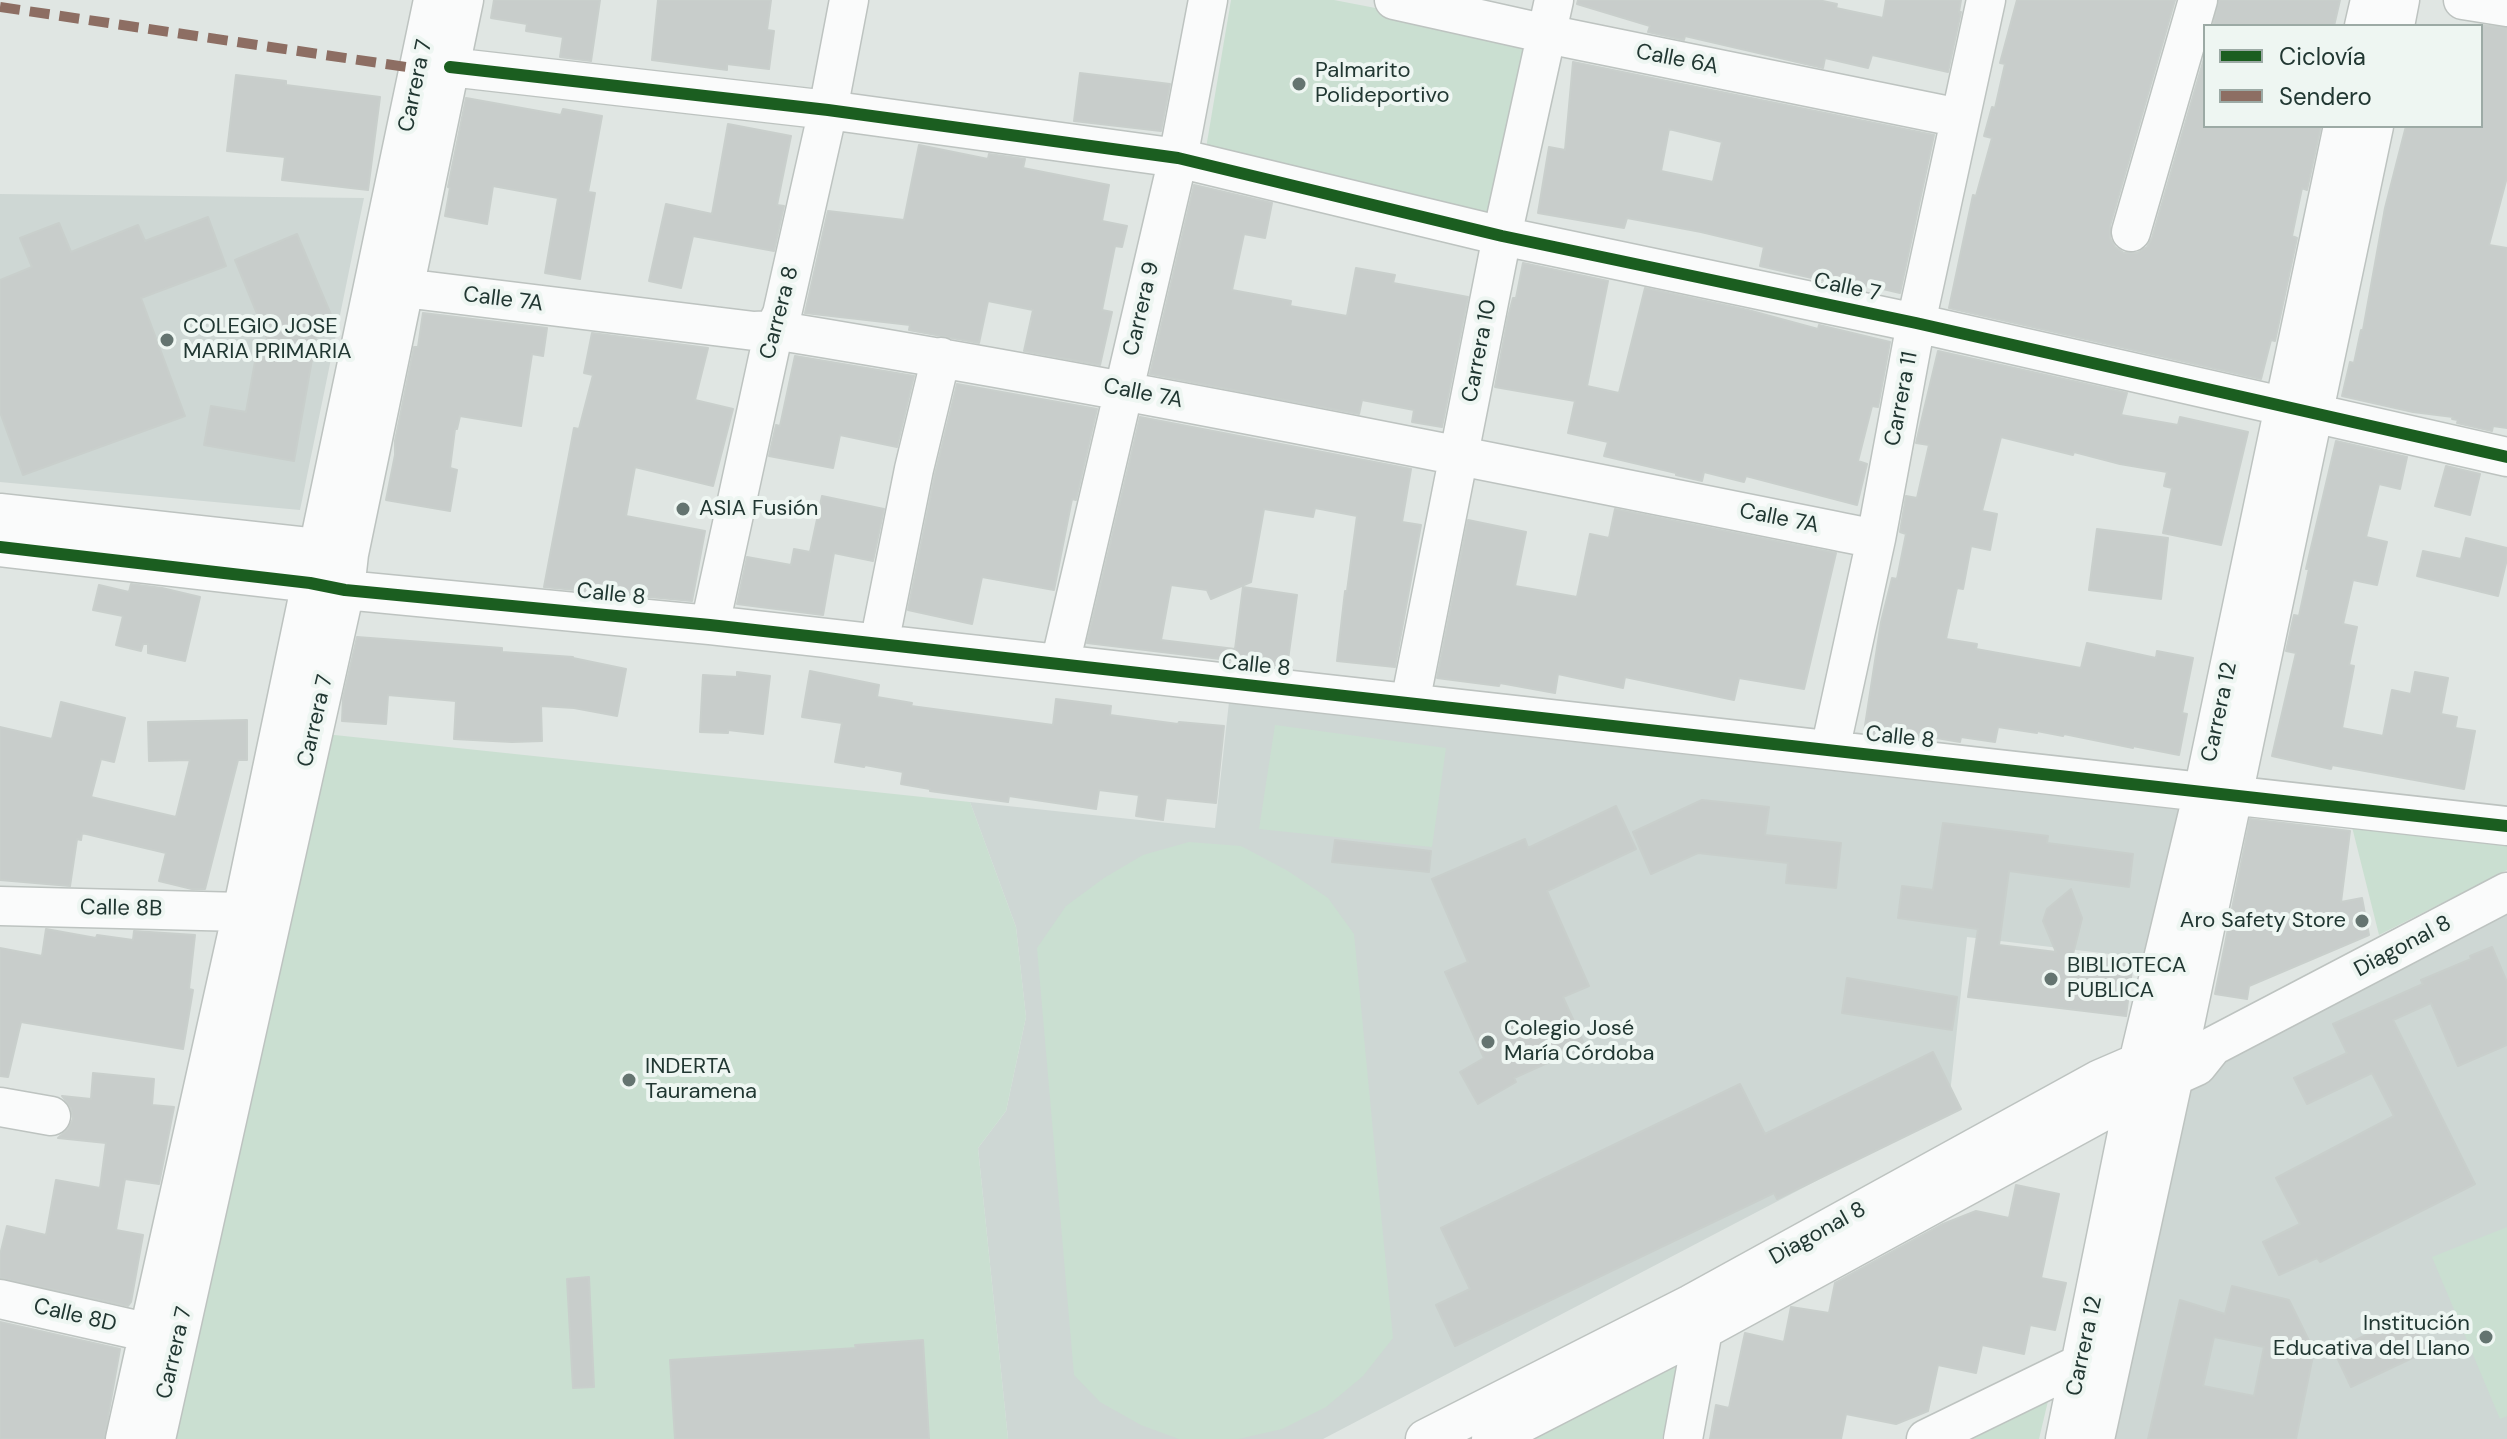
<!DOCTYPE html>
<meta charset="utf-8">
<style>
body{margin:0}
#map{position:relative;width:2507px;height:1439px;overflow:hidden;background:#e0e6e3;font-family:"DM Sans",sans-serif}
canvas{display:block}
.legend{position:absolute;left:2203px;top:24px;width:280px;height:104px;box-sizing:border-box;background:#eef6f2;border:2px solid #9caaa5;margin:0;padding:10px 14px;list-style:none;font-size:24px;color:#213732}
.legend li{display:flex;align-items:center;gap:16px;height:40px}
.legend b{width:40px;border:2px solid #9caaa5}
</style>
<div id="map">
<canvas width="2507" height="1439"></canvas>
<ul class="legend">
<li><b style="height:10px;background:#1b5e20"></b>Ciclovía</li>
<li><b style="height:10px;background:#8d6e63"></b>Sendero</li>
</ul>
</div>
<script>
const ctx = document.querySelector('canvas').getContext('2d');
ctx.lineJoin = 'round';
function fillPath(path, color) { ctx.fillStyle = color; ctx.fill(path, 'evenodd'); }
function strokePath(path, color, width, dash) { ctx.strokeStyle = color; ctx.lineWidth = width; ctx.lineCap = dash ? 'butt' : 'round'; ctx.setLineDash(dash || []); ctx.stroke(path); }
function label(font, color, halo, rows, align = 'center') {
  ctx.font = font + ' "DM Sans",sans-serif'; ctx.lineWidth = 8; ctx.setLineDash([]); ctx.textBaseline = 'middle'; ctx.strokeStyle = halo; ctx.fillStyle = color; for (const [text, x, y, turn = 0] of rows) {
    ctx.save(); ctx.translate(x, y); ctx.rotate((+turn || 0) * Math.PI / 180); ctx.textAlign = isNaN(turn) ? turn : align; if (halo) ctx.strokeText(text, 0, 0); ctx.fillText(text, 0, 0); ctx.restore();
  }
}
const built = new Path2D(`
 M0,194l364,4 -64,312 -300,-28z
 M1230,693l953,115 -31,151 -185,-22 -19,175 -625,327h-315l-30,-291 28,-37 20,-94 -10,-90 -46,-125 245,26z
 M2507,904v535h-394l67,-357z`);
const green = new Path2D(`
 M1231,0h103l202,39 -47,184 -285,-63z
 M1275,725l171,23 -14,99 -173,-18z
 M325,734l645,68 46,125 10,90 -20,94 -28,37 30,291h-846z
 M2350,819l157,22v29l-128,65z
 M1189,842l52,4 47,25 40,27 26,36 39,404 -30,38 -37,31 -44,22 -44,10h-59l-38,-14 -41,-23 -26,-27 -37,-427 29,-42 38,-28 39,-23z
 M2507,1227v189l-7,3 -68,-162z
 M1683,1355l-21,84h-141z
 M2052,1384l-13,55h-97z`);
const building = new Path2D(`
 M494,0h106l-9,61 -31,-4 3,-20 -37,-6 1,-7 -36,-6z
 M658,0h113l-4,30 7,1 -5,38 -42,-5v6l-75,-10z
 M1578,0h240l19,4 -1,4 47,10 3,-18h75l-2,12h2l-13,60 -76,-17 -4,13 -43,-10 -2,10 -138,-32 -1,4 -36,-8 2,-6 -73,-22z
 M2017,0h158l-65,226v12l5,9 9,6h13l10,-6 5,-9 53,-183v71h116l-14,64 -5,-2 -10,48 5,2 -22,103 -4,-1 -10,39 -312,-71 24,-113 3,1 16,-58 -8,-2 8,-29 3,1 10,-44 -5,-1z
 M2219,0h121l-6,26h-121z
 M2481,25l26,3v149l-18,68 18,3v180l-14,-2 -1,5 -35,-8 1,-3 -6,-1 1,-2 -40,-5 -71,-16 8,-34 4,1 7,-33h2l22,-122 21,-82h75z
 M1573,62l361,73 -34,158 -34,-8 -2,5 -104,-24 4,-19 -63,-15 -74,-14 -3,10 -86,-15 11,-66 16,3zM1669,129l53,13 -9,40 -52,-11z
 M1080,73l90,11 -9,47 -87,-10z
 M236,75l50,6v4l94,12 -12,93 -86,-10 3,-23 -58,-6z
 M466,98l95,17 2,-6 39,7 -14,76 7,1 -15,86 -35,-6 13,-75 -65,-12 -6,38 -42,-8 5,-28 -2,-1z
 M728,124l63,12 -14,69 7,1 -10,45 -81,-15 -12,52 -32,-7 17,-77 46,10z
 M919,145l69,14 1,-5 36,5 -2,9 86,17 -7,36 25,5 -5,21 -7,-1 -13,64 10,2 -12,53 -76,-14 9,-41 -45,-9 -9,42 -70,-13 1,-5 -105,-12 23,-102 76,9z
 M1194,185l78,18 -7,35 -21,-4 -12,56 59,11 -1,5 57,10 9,-48 39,7 -2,8 75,14 -26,130 -30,-5 2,-12 -52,-10 -3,14 -209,-40z
 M208,217l18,49 -85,32 44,118 -162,59 -23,-63v-132l32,-13 -12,-29 39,-15 12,29 67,-27 7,16z
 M297,234l40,95 -21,8 -22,124 -90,-16 7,-39 35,6 10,-56 20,4 -41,-100z
 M1523,263l85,18 -21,105 32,7 26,-105 103,22 70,19 1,-4 71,17 -12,65 -6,-1 -14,55 9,3 -10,41 -111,-29 -2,6 -40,-10 -2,9 -26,-6v-2l-72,-17 4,-14 -40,-9 7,-32 -80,-14 13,-70 5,-19h3z
 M423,313l124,15 -4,28 -11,-2 -11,72 -61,-10 -3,13h-2l-5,39 7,2 -7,41 -64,-11 9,-45v-14l19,-94h4z
 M592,333l116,15 -13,52 38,9 -20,77 -78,-19 -9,49 79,15 -13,70 -148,-14 30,-159 5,1 14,-54 -9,-2z
 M1938,351l189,42 -6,22 57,10 2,-8 68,15 -27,113 -58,-12 9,-45 -8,-2 3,-14 -47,-8 -46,-12 -1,3 -72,-18 -19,74 15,3 -7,36 -19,-4 -8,43 -6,-1 -11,51 31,5 -1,5 105,19 6,-25 69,15 1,-7 36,7 -11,55 5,1 -8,41 -46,-9v2l-69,-14 -1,2 -26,-5v2l-39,-6 -3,15 -34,-5 -1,5 -41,-7 -1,3 -54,-6 17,-110 11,-44 5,1 9,-45 -6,-2 6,-36 11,2 12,-53 -13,-2z
 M795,356l119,20 -17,71 -57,-12 -7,33 -64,-12 7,-31 4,1z
 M957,384l140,25 -21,91 -4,-1 -18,91 -72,-13 -10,47 -64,-14 27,-136z
 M1140,417l271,52 -9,53 19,3 -26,142 -58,-6 8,-70h2l10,-75 -42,-8 -2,9 -49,-8 -13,73 -40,17 -4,-9 -36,-5 -10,55 74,9 8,-62 54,8 -10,72 -200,-24z
 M2336,441l71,16 -7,32 -21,-5 -13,53 21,5 -10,43 -24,-5 -10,44 14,3 -8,38 5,1 -12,62 41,8 9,-46 19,4 4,-22 33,6 -7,36 16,3 -2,11 20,3 -11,58 -132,-24 -1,4 -59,-13 24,-103 -10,-2 8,-36 5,1 10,-47h-3z
 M2446,466l34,8 -10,41 -35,-9z
 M822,496l62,13 -11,52 -39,-8 -11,62 -86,-11 10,-47 44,8 3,-16 16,3z
 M1615,509l221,44 -32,136 -65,-11 -5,22 -109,-23 -2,11 -65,-14 -3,19 -55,-10 -1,3 -62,-8 31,-158 58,12 -11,54 62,11 13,-63 19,4z
 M2097,529l71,9 -7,61 -72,-9z
 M2466,538l41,10v11l-9,37 -81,-20 6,-25 38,8z
 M131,584l31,4 38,9 -15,64 -37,-8v-9h-5l-2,7 -25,-6 7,-29 -30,-6 6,-25 30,7z
 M357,637l145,11v4l71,5v1l53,11 -9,47 -43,-8 -33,-2 1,35 -30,1 -58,-3 2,-38 -68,-6 -2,29 -44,-3 1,-23z
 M810,671l69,14 -2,12 35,6 -1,3 142,19 3,-26 55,7 -1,9 68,9 1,-2 45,4 -8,77 -50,-5 -3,22 -27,-4 3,-21 -40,-5 -3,19 -87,-13 -1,6 -78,-11v-2l-29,-5 2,-12 -38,-7 -1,2 -29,-5 7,-39 -40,-6z
 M737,672l33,4 -7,58 -35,-4v3l-28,-1 3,-57 34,2z
 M61,702l64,16 -11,44 -13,-3 -10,38 85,20 14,-57 -41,1 -1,-39 99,-2v40h-9l-33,129h-13l-33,-8 7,-28 -84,-20 -1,7 -4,-1 -7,47 -70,-6v-153l52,12z
 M1702,800l67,7 -4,28 76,8 -5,45 -50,-5 2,-20 -90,-10 -47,21 -18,-42z
 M1616,806l20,43 -89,42 42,95 -26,11 22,49 -71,32 2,4 -38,22 -18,-32 24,-14 -39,-86 23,-10 -36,-83 93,-40 3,9z
 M2250,819l100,12 -9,71 21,-4 7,37 -120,51 -2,13 -32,-5z
 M1943,823l105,13 -1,7 86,11 -4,33 -120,-16 -10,74 57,7 -13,-31 4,-12 24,-20 11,29 -9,36 60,8 -7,54 -158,-19 10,-68 -80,-11 4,-32 31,4z
 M1335,840l96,11 -2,21 -97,-10z
 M46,929l50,9 1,-3 36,5 1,-9 61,4 -6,54 4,1 -10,59 -162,-27 -13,55 -8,-1v-128l42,8z
 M2492,947l15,35v63l-49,21 -27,-63 -38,17 82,164 -155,78 -3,-4 -38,17 -16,-33 37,-18 -24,-46 118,-62 -22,-43 -65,31 -13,-26 53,-25 -14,-29 90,-40 -2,-4 50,-21 -1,-3z
 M1847,978l110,19 -5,33 -110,-17z
 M1933,1052l28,57 -184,90 -3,-6 -319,153 -19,-41 34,-16 -29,-61 299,-144 25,50z
 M93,1073l61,6 -2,26 22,2 -15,77 -34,-5 -9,51 27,5 -12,67 -3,4 -128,-28v-23l7,-29 39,9 10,-55 44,8 6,-45 -48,-5 10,-9 5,-10 -2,-11 -9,-12 29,3z
 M2016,1185l43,9 -18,84 25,5 -11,47 -25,-5 -6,29 -42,-9 -6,28 -38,-8 -10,46 -32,13 -50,-10 -5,25h-131l6,-34 13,3 16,-75 39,9 7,-35 38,6 6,-30 108,-59 33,-13 33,7z
 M589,1277l5,110 -21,1 -6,-109z
 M2232,1286l57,14 25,51 -18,88h-148l32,-139 45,14zM2214,1337l50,10 -10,49 -51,-10z
 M2408,1314l19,37 -76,36 -17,-36z
 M0,1322l120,27 -16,90h-104z
 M923,1340l6,99h-254l-5,-79 186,-12 -1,-3z`);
const minor = new Path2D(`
 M1394,0l153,34 413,84
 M2463,0l44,7
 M2364,26l6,-26
 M2395,26l5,-26
 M450,67l378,43 350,48 324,78 414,87 591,134
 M2131,232l67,-232
 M404,288l350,43 20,-1c369,60 735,136 1102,209
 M0,513l317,35 25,5
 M0,547l310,36 35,7 365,35 1797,201
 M710,625l64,-295 8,-16 46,-204 21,-110
 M879,644l35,-175 27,-112
 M1060,664l118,-506 30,-158
 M1410,703l92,-467 52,-236
 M1830,750l46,-211 40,-216 70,-323
 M0,906l242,6
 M0,1107l51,9
 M0,1299l150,34
 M125,1439l117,-527 191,-912
 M156,1439l189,-849 4,-36 115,-554
 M1425,1439l266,-135 409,-225 58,-25
 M1491,1439l212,-109 432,-236 62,-28 16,-20 294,-154
 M1683,1439l20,-109 -8,-17
 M1926,1439l156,-76 16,-3
 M2065,1439l70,-345 3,-31 65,-271 140,-666
 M2095,1439l79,-363 200,-950`);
const quiet = new Path2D(`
 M0,7l420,62`);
const cycleway = new Path2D(`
 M450,67l378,43 350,48 324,78 414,87 591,134
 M0,547l310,36 35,7 365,35 1797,201`);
const markers = [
 [1299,84,8,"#647470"],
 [167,340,8,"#647470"],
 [683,509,8,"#647470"],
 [2362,921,8,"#647470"],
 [2051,979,8,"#647470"],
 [1488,1042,8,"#647470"],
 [629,1080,8,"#647470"],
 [2486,1337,8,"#647470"]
];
const streetNames = [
 ["Calle 6A",1677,60,11],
 ["Carrera 7",416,86,-78],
 ["Calle 7",1847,288,12],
 ["Calle 7A",503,300,7],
 ["Carrera 9",1142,309,-77],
 ["Carrera 8",780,313,-75],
 ["Carrera 10",1480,351,-79],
 ["Calle 7A",1143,394,11],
 ["Carrera 11",1902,399,-79],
 ["Calle 7A",1779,519,11],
 ["Calle 8",611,595,6],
 ["Calle 8",1256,666,6],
 ["Carrera 12",2220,712,-78],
 ["Carrera 7",316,721,-77],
 ["Calle 8",1900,738,6],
 ["Calle 8B",121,909,1],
 ["Diagonal 8",2403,947,-28],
 ["Diagonal 8",1818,1234,-29],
 ["Calle 8D",75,1316,13],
 ["Carrera 12",2085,1346,-78],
 ["Carrera 7",175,1353,-77]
];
const poiNames = [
 ["Palmarito",1315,71],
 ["Polideportivo",1315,96],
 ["COLEGIO JOSE",183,327],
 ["MARIA PRIMARIA",183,352],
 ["ASIA Fusión",699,509],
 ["Aro Safety Store",2346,921,"right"],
 ["BIBLIOTECA",2067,966],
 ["PUBLICA",2067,991],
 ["Colegio José",1504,1029],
 ["María Córdoba",1504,1054],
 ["INDERTA",645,1067],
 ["Tauramena",645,1092],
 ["Institución",2470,1324,"right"],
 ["Educativa del Llano",2470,1349,"right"]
];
fillPath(built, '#ced7d4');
fillPath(green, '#cadfd1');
fillPath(building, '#c8cdcb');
strokePath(building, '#c9cfcc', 2);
strokePath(minor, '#bdc3c0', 41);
strokePath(minor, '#fafbfb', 38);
strokePath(quiet, '#8d6e63', 10, [20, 10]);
strokePath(cycleway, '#1b5e20', 12);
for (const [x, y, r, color] of markers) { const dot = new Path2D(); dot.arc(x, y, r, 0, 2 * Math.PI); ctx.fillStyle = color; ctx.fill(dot); strokePath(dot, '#eef6f2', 3); }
label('22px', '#213732', '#eef6f2', streetNames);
label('22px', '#213732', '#eef6f2', poiNames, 'left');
</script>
